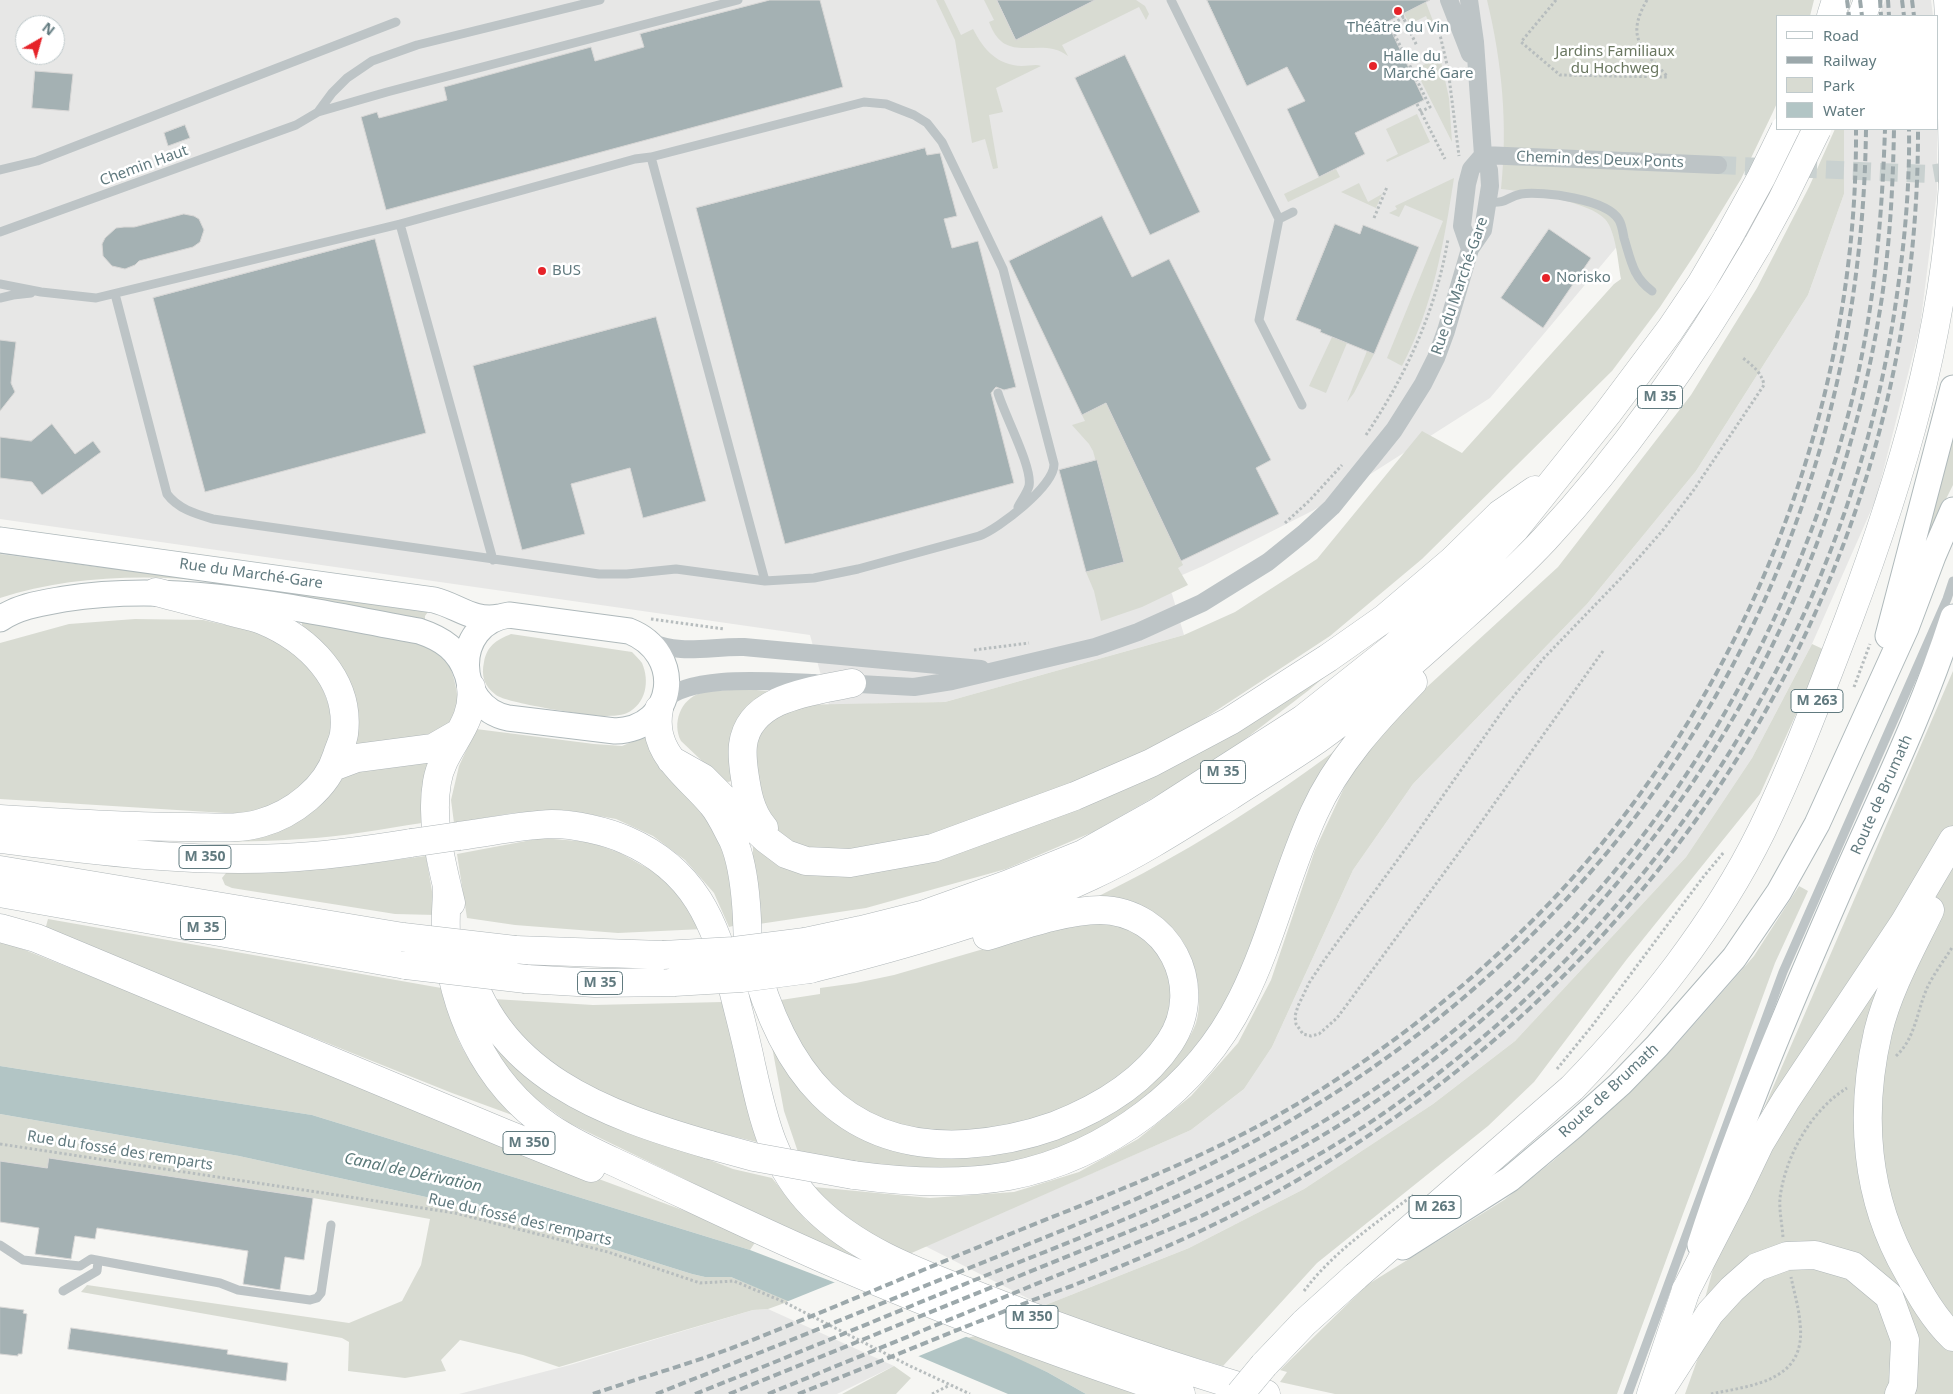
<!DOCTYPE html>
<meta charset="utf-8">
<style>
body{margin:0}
#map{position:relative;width:1953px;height:1394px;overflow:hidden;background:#f6f6f3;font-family:"Noto Sans",sans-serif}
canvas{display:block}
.legend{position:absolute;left:1776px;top:15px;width:162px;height:115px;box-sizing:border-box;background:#fff;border:1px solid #c0cacc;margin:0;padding:6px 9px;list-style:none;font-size:15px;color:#617a7f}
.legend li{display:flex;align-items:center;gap:10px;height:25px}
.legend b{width:25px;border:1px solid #c0cacc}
.north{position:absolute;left:15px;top:15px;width:50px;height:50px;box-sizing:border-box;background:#fff;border:1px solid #c0cacc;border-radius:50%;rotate:38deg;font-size:14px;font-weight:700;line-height:20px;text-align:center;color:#617a7f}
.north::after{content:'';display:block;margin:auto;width:18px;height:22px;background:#e62329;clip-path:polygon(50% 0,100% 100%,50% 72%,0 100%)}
</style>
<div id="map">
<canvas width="1953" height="1394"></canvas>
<ul class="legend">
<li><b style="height:6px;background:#fff"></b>Road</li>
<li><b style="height:6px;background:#9ca8ab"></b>Railway</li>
<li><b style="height:14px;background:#d8dbd2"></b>Park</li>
<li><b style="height:14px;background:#b2c5c5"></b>Water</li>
</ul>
<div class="north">N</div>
</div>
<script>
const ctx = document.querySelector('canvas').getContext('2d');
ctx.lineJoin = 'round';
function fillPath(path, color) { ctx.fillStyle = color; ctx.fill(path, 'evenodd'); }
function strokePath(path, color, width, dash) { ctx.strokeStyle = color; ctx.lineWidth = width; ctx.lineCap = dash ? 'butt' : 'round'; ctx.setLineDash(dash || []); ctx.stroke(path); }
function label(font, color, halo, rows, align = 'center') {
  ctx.font = font + ' "Noto Sans",sans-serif'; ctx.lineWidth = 5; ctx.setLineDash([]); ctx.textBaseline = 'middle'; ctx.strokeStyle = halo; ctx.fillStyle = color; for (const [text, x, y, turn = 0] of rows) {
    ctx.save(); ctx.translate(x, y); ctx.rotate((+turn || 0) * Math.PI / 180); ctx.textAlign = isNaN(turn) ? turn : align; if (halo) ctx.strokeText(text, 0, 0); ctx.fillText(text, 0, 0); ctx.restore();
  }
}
const built = new Path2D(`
 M0,0h1778l-28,88 -260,310 -176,112 -111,56 -37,16 6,12 12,41 -239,67 -116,3 -19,-70 -810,-116zM25,25h30v30h-30z
 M1885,0h46l2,16h-54z
 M1937,48v144l-17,135 -44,172 -64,145 -60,114 -66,99 -171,184 -82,63 -129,85 -115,59 -146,58 -118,-60 266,-116 53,-41 28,-42 81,-177 60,-86 174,-180 109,-133 112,-176 36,-101v-65h93z
 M768,1309l126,57 -57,28h-378l111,-29 183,-55z`);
const green = new Path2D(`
 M936,0h8l17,35 12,-6c11,21 24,36 49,37 7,0 14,-2 19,0l-45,22 7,24 -14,3 9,53 -5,1 -8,-30 -13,4 -17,-103z
 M984,0h13l19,40 79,-40h41l9,6 4,8 -3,6 -7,-13 -77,38 6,11c-28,-22 -62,12 -79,-34l5,-2z
 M1410,0h15l8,21 -2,6 -5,-11 -16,8 -6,-10 8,-5z
 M1487,0h327l-4,16h-33v87l-4,9 -32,67 -46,75 -35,53 -48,64 -190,188 -92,77 -157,103 -150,66 -106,37 -70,13 -51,-8 -22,-16 -15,-22 -8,-62 8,-19 33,-23 153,-3 239,-67 51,-23 82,-53 105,-128 40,22 152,-169 7,-5c-3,-16 -5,-48 -16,-60 -15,-17 -81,-28 -104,-30 7,-64 1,-127 -14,-189z
 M1440,57l9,41 3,44 -37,-73z
 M1417,114l13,28 -43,20 -1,-2 12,-6 -12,-25z
 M1835,129h9v65l-36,101 -112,176 -109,133 -174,180 -60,86 -81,177 -28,42 -53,41 -284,125c-35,-20 -66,-39 -93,-68l116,11 84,-6 65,-20 59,-33 53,-43 47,-53 33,-63 44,-130 35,-75 42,-56 166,-152 133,-172 66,-107 52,-101z
 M1336,169l4,8 -52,25 -4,-8z
 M1454,178c-10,65 -21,129 -52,188l-15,-8 56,-137 -38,-16 -6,12 -10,-4 8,-4 -2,-3z
 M1359,183l9,19 14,-8 -6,14 -35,-16z
 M1332,337l15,6 -21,50 -17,-7z
 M1367,351l7,3 -20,39 -7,9z
 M1106,403l77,162 -5,3 10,17 -46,22 -41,14 -7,-30 -8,-19 38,-10 -31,-111 -4,-7 -17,-19 13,-4 -3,-6z
 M1953,417v68l-14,28 -25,61z
 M0,554l99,13 71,5 260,37 -5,7v7c-36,-7 -72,-13 -108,-21 -14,-3 -29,-8 -44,-11 -84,-18 -191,-20 -273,7z
 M135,619l68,1 63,14 30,18 23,27 13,35 -3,33 -18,32 -31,25 -39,10 -241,-15v-156l69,-19z
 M302,622l117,21c10,4 20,8 27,16 7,10 16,46 10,57 -3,7 -10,13 -14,18l-88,15 -25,-98 -27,-26z
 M511,634l121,18c3,3 7,7 10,11 8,18 4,41 -15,50 -6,3 -19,3 -26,3 -16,-1 -95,-13 -105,-21 -12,-9 -15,-19 -12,-33 3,-16 12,-22 27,-28z
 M1812,644l13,6 -65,144 -133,165 -93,123 -46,44 -171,137 -94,103 -106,-31 -74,-29 146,-58 115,-59 129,-85 82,-63 171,-184 66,-99z
 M1361,646l-52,44 -95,73 -121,69 -87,37 -140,39 -107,16 -6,-54v-25l23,17 178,-12z
 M1953,671v723h-268l18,-50 1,-42 41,-150z
 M748,689l25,3 -41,89 -4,1 -8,-4 -39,-37c-9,-17 -1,-42 20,-48 14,-4 32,-2 47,-4z
 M476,729l118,15 28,2 25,-10 10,28 35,35 24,30 16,37 5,59 -8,2 -15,-34 -29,-33 -32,-24 -37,-17 -51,-9 -52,3 -59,10 -3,-23 8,-34z
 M1340,747l-112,268 -93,102 -127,55 -78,2 -131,-19 -15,-44 -14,-75 36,55 160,65 207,-97c9,-11 18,-22 23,-36 9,-29 -2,-80 -29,-98 -6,-4 -15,-5 -22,-8 -17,-6 -34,-13 -50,-19 87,-43 166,-92 245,-151z
 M431,757l-8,35 -1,31c-40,6 -81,14 -121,16 -69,5 -136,2 -205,-2h105l141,-60 14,-11z
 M542,838l47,4 31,11 36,20 27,24 20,32 -85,4 -103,-8 -48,-7 -10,-64z
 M426,856l10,59 -41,-1 -163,-26 -7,-3 -3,-7 4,-5 7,-2 154,-10z
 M1799,886l9,5 -33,72 -158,431h-282l-55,-12 7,-10 -7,-2 87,-85 137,-85 49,-39 75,-67 47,-48 79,-90z
 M48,919l399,70c3,16 4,35 11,50 14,32 40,57 65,80l-71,-26 -407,-163z
 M1096,922l35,4 36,32 6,62 -48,56 -59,35 -93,24 -84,-9 -51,-29 -33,-38 -24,-59 39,-6v-6l36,-5 38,-8 172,-50z
 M0,940l588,235 170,63 -8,12 -438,-135 -312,-49z
 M494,999l99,6 130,-3 34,140 -93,-22 -79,-30 -72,-59z
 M479,1029l135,94 119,46 39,9 34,42 38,26 30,16h-13l-162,-76 -130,-63 -40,-29 -30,-30z
 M0,1114l239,42 210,46 160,46 83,26 13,3h26l59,24 -22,8 -15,1 -194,57 -36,-12 -63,-15 -19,20 5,11 -41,7 -57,-7 1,-29 -7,-4 -261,-46 6,-7 262,38 53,-22 19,-36 9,-46 -117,-21 -263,-40 -3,10 -47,-7z
 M979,1335l163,59h-56l-39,-22 -80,-34z
 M894,1366l17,12 -15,16h-54z`);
const water = new Path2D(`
 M0,1066l312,49 438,135 86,33 172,71 39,18 39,22h-78l-277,-117h-26l-13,-3 -83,-26 -160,-46 -210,-46 -239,-42z`);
const pier = new Path2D(`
 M838,1281l130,55 -54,22 -128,-56z`);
const building = new Path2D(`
 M770,0h50l23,87 -457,123 -25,-93 16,-5 2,6 68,-18 -3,-13 147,-40 4,14 49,-14 -4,-13z
 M997,0h98l-79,40z
 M1207,0h223l-43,22 37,78 -69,33 10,21 -46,23 -32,-68 18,-8 -18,-34 -40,19z
 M1125,55l75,157 -50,23 -75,-157z
 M35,71l38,3 -4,37 -37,-3z
 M185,125l5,13 -22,8 -4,-13z
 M925,148l2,7 13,-2 17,63 -13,3 8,29 26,-7 38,146 -12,3 -8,-3 -5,6 23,90 -229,61 -89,-336z
 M184,214l10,2 5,3 5,11 -4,12 -7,5 -54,14 -4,4 -10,4 -13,-3 -9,-10 -1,-12 3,-6 11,-10 8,-1h10z
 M1102,216l30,61 37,-18 102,201 -15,8 23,46 -98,47 -75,-158 -24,12 -73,-154z
 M1335,224l25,10 3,-9 56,22 -45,107 -54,-22 1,-2 -25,-10z
 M1549,229l42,29 -48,70 -42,-30z
 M375,239l51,194 -221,59 -52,-194z
 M656,317l50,184 -63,17 -13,-50 -59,16 14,50 -63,16 -49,-184z
 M0,340l16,2 -5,41 4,9 -15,19z
 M52,424l23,30 18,-13 8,11 -59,43 -10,-13 -32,-4v-41l31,4z
 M1097,460l27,102 -38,10 -27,-102z
 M49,1158l264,40 -9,62 -19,-3 -5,33 -37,-6 5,-33 -151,-23 -2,11 -20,-3 -4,23 -36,-5 4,-26 -39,-6v-61l47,7z
 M0,1307l24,3 -1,3 4,1 -5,40h-4v2l-18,-2z
 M71,1328l157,22 -1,4 61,9 -2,18 -218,-32z`);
const streetTunnel = new Path2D(`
 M1718,165l212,9 23,-4`);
const path = new Path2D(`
 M1556,0l-35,42 39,33 108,2
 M1647,0c-22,38 -5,49 20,76
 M1402,15l15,31
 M1437,22l11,47 11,87
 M1390,25l40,82 -10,5
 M1389,26l15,-9
 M1404,52l5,-3
 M1417,104l28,55
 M1374,218l13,-31
 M1366,435c40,-60 70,-124 82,-196
 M1285,523l24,-22 33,-36
 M651,619l73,10
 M974,650l55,-7
 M1603,651l-131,184 -135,183 -18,16 -8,2 -8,-2 -7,-10 -1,-8 3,-10 11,-23 16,-24 82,-112 99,-141 37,-47 79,-82 41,-47 30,-39 71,-106c-2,-12 -11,-19 -21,-27
 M1854,687l16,-43
 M1896,1056c20,-18 21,-47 32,-70 7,-14 17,-27 25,-40
 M1557,1069l35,-43 112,-150 20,-24
 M0,1144l455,69 153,39 92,31 34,-2 50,21 126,64 60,28
 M1783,1237c-1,-13 -4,-27 -3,-39 5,-41 31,-88 67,-110
 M1304,1291c29,-39 71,-67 109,-96
 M932,1394l18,-9
 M1711,1394c43,-9 96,-13 89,-71 -1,-15 -6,-31 -9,-46`);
const lane = new Path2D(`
 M1171,0l108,219 -20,101 43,85
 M318,112l14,-19 15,-15 25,-17 45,-16 183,-45
 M0,170l37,-9 359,-139
 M1488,202c20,2 18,-5 33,-8 22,-3 86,5 98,26 3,5 4,13 5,18 7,23 9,39 28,53
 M1279,219l14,-7
 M400,224l235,-65 16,-2 114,424
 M0,232l296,-107 22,-13 69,-20 351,-92
 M0,284l41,8 55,6 304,-74 93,336
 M115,294l52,200c11,15 29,20 46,25l386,55h28l49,-5 89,12 49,-3 44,-9 121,-33c19,-7 76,-50 75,-72l-51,-195 -61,-127 -15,-19 -13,-8 -28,-11 -22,-2 -213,55
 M0,298l13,-3 18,-2
 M998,393c6,21 35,75 31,93 -2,7 -8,15 -11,21
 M0,1245l23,15 57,6 11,-7 129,24 18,7 72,10 7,-2 4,-5 10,-68
 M63,1291l34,-20 1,-10
 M1628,1394l155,-422 164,-373 6,-18`);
const street = new Path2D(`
 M1449,0l21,54
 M1483,155l235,10
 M1470,249l-8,-23 5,-42 4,-15 12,-14
 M648,641c33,15 62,5 96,6l237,22
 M841,683l73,4 38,-6 143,-34 43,-15 64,-29 66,-41 36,-29 28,-26 62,-77 29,-46 13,-26 10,-27 24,-82 13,-19 7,-44 -1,-16 -6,-15 -8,-113 -6,-42
 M663,701c29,-28 112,-19 152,-18`);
const secondary = new Path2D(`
 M0,540l434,60c24,6 39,22 65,17
 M509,615l120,16c56,22 48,98 -14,100l-107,-13c-54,-11 -57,-95 1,-103z
 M0,619c19,-13 42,-16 64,-20 119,-19 238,11 355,32 24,8 40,19 48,43
 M1888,636l65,-248
 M1700,1245c40,-124 91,-244 143,-363 39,-88 81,-174 110,-265
 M1403,1247l107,-68 62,-52 48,-43 37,-38 77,-88 45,-66 38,-68 89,-196 27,-72 20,-46`);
const primary = new Path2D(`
 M1264,1365l40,-42 51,-46
 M1651,1394l35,-104`);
const highway = new Path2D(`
 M1948,0l3,51
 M1831,16l5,-16
 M1862,16l6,-16
 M659,709c-9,44 28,65 53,95 8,9 15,25 21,36 15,34 15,95 15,133
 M671,760l32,18 33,33 30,28 20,15 20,7 44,2 83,-15 142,-52 76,-33 79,-42 98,-63 57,-40 67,-57 48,-47 35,-24
 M333,767l24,-9 76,-10 26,-15
 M0,819c63,4 126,8 189,8 24,0 49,3 72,-4 32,-9 66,-35 76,-68 2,-7 6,-14 7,-21 7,-54 -36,-95 -82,-114 -11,-4 -23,-6 -33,-9 -25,-6 -49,-13 -73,-19
 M764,828c-14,-16 -17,-36 -20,-57 -1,-8 -2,-18 -1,-26 6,-49 72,-54 109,-62
 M459,836c31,-4 62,-11 93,-12 22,0 54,7 74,16 69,30 88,81 107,149 6,25 13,50 18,75 12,54 22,102 63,143 47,47 112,68 172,92 92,36 185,68 280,95
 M0,839c93,11 188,24 282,19 43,-2 86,-8 129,-15
 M0,870l403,67
 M447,886c0,15 -2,31 -1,46 6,77 38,150 103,195 20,14 42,24 63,34 76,35 151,72 228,105 112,48 225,91 341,128
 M0,893l406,72
 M451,903c-9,-38 -21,-81 -14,-121 6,-36 39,-56 34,-95
 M1930,910c-19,39 -42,80 -52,122 -19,82 -13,166 30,240 12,22 26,47 45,65
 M0,928l36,10 468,195 87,35
 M805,942l56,-12 64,-16 81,-29 77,-31 75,-42 145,-93 92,-73 51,-46 69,-71 92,-115 63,-84 31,-46 27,-46
 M515,950l148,5
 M752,955c29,112 87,196 214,189 30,-2 60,-8 88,-18 44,-17 89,-43 116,-84 37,-56 -2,-131 -70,-132 -34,0 -80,16 -113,26
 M465,957c29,118 141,158 245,188
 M810,969c96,-24 191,-51 281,-93 48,-22 94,-52 139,-80 29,-19 59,-37 88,-57 50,-36 96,-78 142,-119 29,-26 58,-52 85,-81 83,-89 152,-190 213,-295
 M526,979l69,4 79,-1
 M853,1175c51,7 105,10 156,1 98,-19 189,-88 233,-177 30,-60 44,-125 72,-186 23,-51 60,-91 99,-131
 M1355,1277l217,-189c74,-77 143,-162 190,-258 33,-68 59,-139 86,-209 54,-144 96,-284 105,-438
 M1686,1290l51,-99 23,-48 26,-43 118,-177 49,-83
 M1658,1394l52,-81 22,-24 25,-22 30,-11 28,-1 38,11 36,30 16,44 -2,46 -4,8`);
const rail = new Path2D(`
 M1847,0l2,16
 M1860,0l2,16
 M1880,0l1,16
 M1888,0l1,16
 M1902,0l2,16
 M1912,0l2,16
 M593,1394c46,-16 93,-29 139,-46 97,-38 192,-79 288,-118 99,-40 201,-78 292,-135 80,-49 154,-108 221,-175 205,-206 325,-501 323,-791
 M656,1394c106,-42 212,-85 318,-128 97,-39 194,-77 286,-128 379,-211 601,-575 606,-1009
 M695,1394c99,-39 198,-81 297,-121 123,-49 246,-97 358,-168 252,-159 430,-418 502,-705 22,-89 30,-180 33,-271
 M729,1394l423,-172c67,-30 132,-62 194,-101 288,-183 485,-486 536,-824 8,-56 11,-112 12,-168
 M768,1394l429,-176c65,-31 128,-64 187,-105 271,-187 462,-478 511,-805 9,-59 15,-120 14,-179
 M798,1394c77,-30 153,-62 230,-92 17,-7 34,-12 51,-19 71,-28 142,-59 208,-97 384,-219 632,-610 631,-1057`);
const primaryBridge = new Path2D(`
 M1240,1394l24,-29`);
const highwayBridge = new Path2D(`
 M1951,51l2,132
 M1728,238l33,-60 24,-49
 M1758,244l24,-44 35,-71
 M411,843l48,-7
 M403,937l112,13
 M663,955l71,-4 71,-9
 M406,965l120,14
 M674,982l68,-4 68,-9
 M710,1145l44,12 99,18`);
const markers = [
 [1398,11,5,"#e62329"],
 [1373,66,5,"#e62329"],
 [542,271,5,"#e62329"],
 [1546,278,5,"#e62329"]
];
const shields = [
 [1660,397,45],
 [1817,701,52],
 [1223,772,45],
 [205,857,52],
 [203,928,45],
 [600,983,45],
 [529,1143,52],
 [1435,1207,52],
 [1032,1317,52]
];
const shieldNames = [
 ["M 35",1660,397],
 ["M 263",1817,701],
 ["M 35",1223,772],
 ["M 350",205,857],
 ["M 35",203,928],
 ["M 35",600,983],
 ["M 350",529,1143],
 ["M 263",1435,1207],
 ["M 350",1032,1317]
];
const poiNames = [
 ["Théâtre du Vin",1398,28,"center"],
 ["Halle du",1383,57],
 ["Marché Gare",1383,74],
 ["BUS",552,271],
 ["Norisko",1556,278]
];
const parkNames = [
 ["Jardins Familiaux",1615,52],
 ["du Hochweg",1615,69]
];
const streetNames = [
 ["Chemin des Deux Ponts",1600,160,2],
 ["Chemin Haut",144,166,-20],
 ["Rue du Marché-Gare",1460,286,-71],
 ["Rue du Marché-Gare",251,574,8],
 ["Route de Brumath",1882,795,-66],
 ["Route de Brumath",1609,1091,-43],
 ["Rue du fossé des remparts",120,1151,9],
 ["Rue du fossé des remparts",520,1220,13]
];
const waterNames = [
 ["Canal de Dérivation",413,1173,12]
];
fillPath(built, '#e7e7e6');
fillPath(green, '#d8dbd2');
fillPath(water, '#b2c5c5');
fillPath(pier, '#f6f6f3');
fillPath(building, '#a4b1b3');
strokePath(building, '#d8d7d6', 1);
strokePath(streetTunnel, '#c9d1d0', 18, [18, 9]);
strokePath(secondary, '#afb9bb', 27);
strokePath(primary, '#aeb7b9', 29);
strokePath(highway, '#b0b7b9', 29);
strokePath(path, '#b7bdbe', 3, [2.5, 2.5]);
strokePath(lane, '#bdc4c6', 9);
strokePath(street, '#bdc4c6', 18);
strokePath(secondary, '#fff', 25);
strokePath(primary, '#fff', 28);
strokePath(highway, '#fff', 28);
strokePath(rail, '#9ca8ab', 4, [8, 4]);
strokePath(primaryBridge, '#aeb7b9', 29, []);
strokePath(highwayBridge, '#b0b7b9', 29, []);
strokePath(primaryBridge, '#fff', 28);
strokePath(highwayBridge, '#fff', 28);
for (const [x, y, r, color] of markers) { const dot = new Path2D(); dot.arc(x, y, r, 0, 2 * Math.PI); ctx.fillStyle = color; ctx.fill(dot); strokePath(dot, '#fff', 2); }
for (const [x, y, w] of shields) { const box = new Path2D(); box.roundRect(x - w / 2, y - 11.5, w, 23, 4); ctx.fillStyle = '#fff'; ctx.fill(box); strokePath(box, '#617a7f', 1); }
label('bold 14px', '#617a7f', null, shieldNames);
label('15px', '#617a7f', '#fff', poiNames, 'left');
label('15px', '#6a7760', '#fff', parkNames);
label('15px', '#617a7f', '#fff', streetNames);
label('italic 16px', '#5b7a7a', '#fff', waterNames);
</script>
